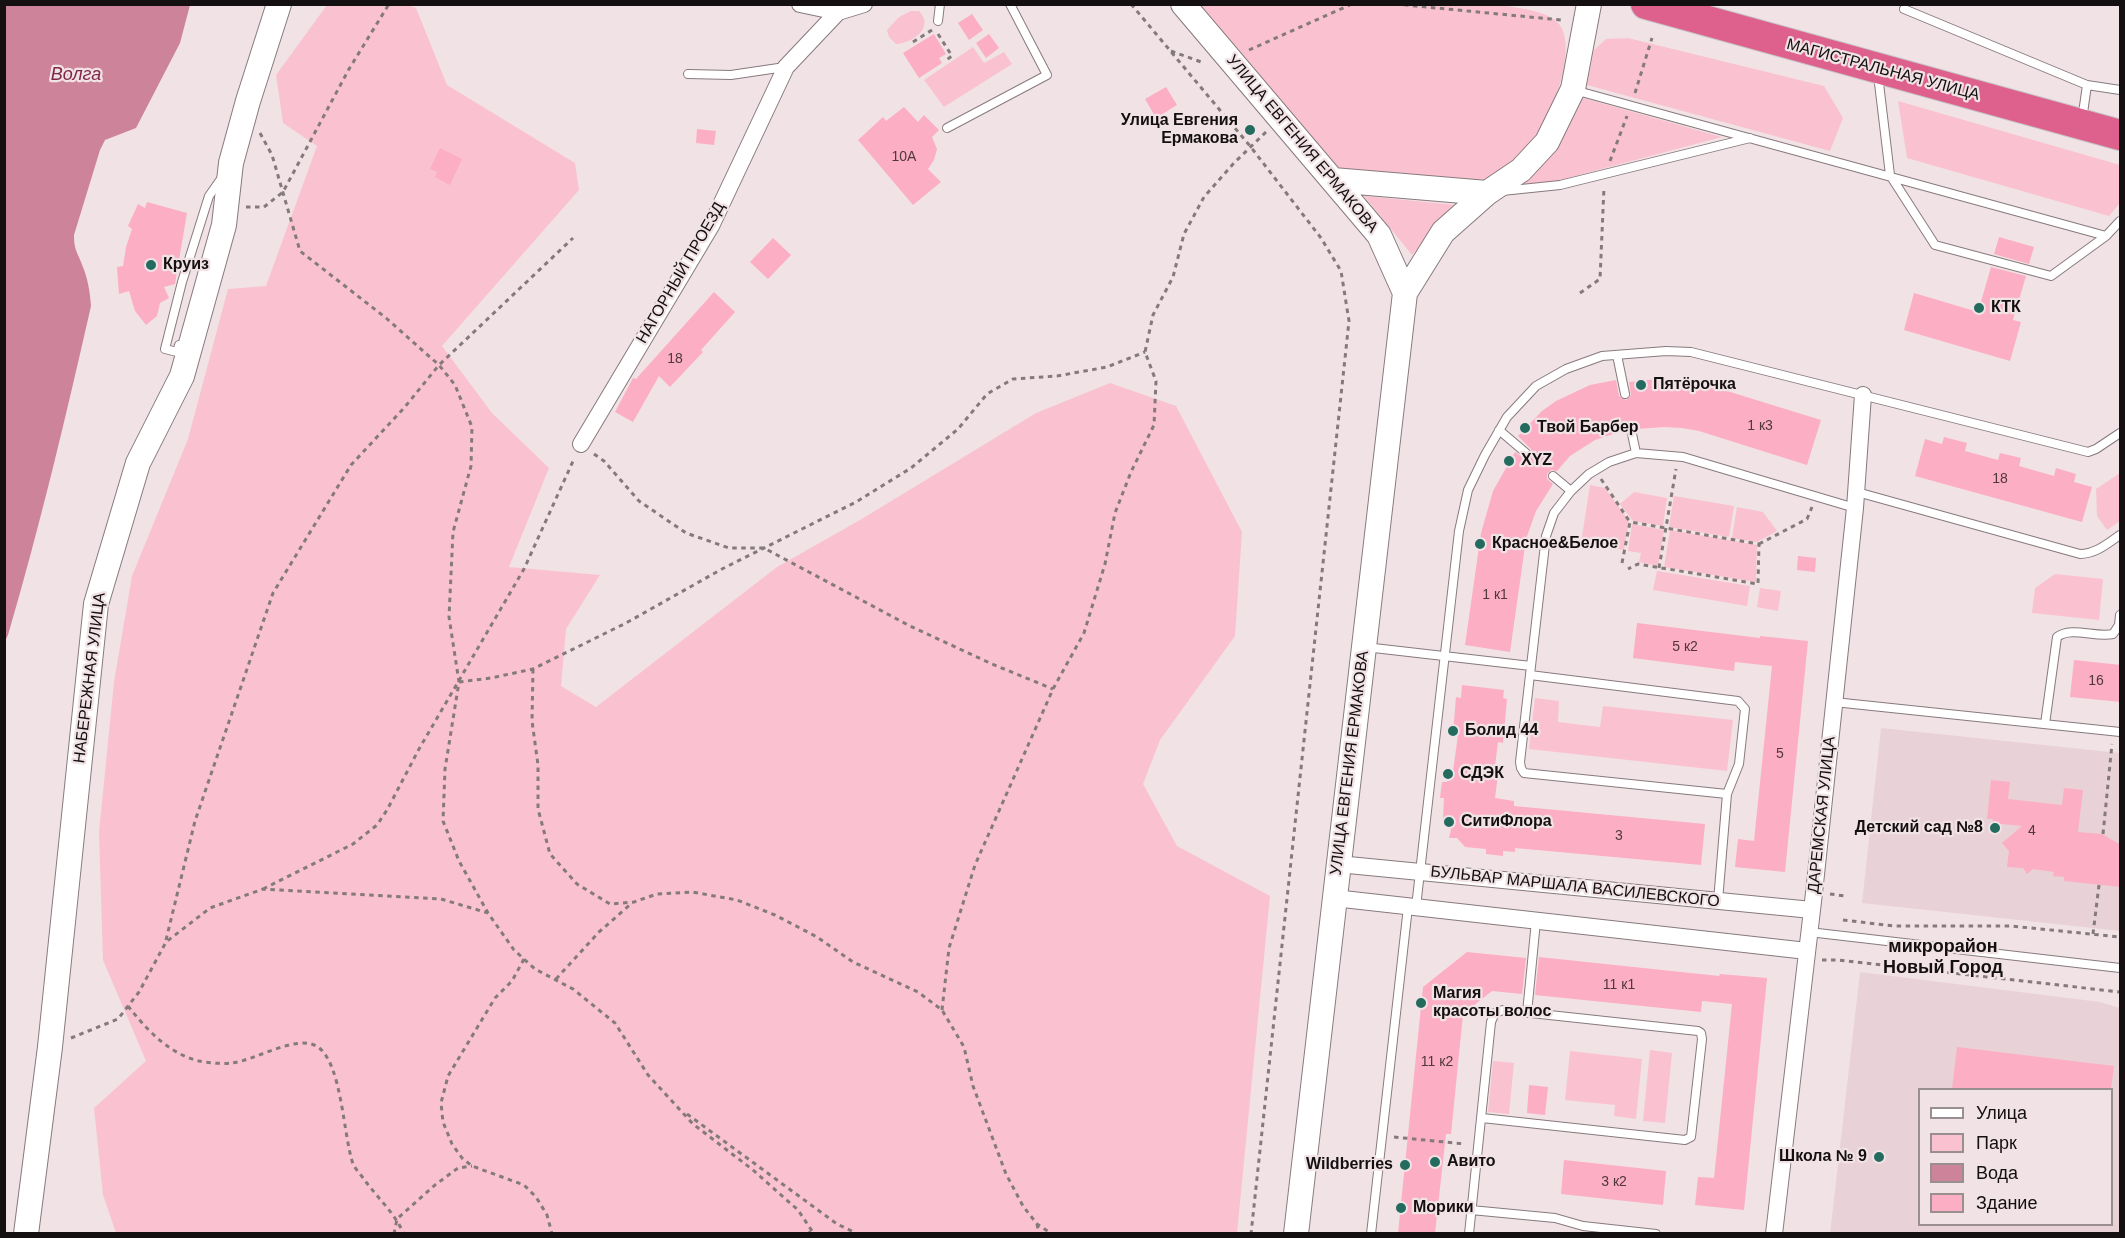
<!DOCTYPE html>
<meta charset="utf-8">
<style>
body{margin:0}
#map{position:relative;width:2125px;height:1238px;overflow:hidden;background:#f1e2e5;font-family:Arial,sans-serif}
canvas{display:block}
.frame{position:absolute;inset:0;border:6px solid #140f10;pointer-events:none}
.legend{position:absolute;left:1918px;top:1088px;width:195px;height:138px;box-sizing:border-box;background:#f1e2e5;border:2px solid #998e90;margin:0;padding:8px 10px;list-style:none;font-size:18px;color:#140f10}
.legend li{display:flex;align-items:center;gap:12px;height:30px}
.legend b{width:30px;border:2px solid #998e90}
</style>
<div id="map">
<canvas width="2125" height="1238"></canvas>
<div class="frame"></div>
<ul class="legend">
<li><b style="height:8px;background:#fff"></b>Улица</li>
<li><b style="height:16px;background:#fac2d1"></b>Парк</li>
<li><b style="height:16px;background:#cd8399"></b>Вода</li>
<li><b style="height:16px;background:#fcaec4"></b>Здание</li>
</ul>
</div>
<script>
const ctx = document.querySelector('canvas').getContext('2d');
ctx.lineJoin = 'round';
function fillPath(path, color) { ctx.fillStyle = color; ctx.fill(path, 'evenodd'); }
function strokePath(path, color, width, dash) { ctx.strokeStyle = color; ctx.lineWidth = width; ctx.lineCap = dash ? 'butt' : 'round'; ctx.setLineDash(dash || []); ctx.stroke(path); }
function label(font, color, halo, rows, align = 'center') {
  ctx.font = font + ' Arial,sans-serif'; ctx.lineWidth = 4.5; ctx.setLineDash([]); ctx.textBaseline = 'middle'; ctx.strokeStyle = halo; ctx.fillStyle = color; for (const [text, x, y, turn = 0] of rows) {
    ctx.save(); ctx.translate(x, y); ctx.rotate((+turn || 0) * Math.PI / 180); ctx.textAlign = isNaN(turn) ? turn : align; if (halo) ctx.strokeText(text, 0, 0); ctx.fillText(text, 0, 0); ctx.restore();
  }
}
const built = new Path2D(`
 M1881,728l239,25v178l-258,-28z
 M1860,972l240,30 20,6v225l-290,1zM1920,1090h192v134h-192z`);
const green = new Path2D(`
 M404,4l12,4 31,77 128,78 4,27 -137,156 50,67 57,55 -40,99 91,8 -34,54 -5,57 35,21 181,-140 83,-47 176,-107 74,-30 66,23 66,126 -7,104 -75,104 -17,44 34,62 93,50 -33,337h-1121l-13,-38 -9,-87 52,-47 -43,-101 -4,-128 15,-150 18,-106 56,-137 40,-150 38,-3 51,-140 -34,-23 -7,-48 51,-70z
 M1193,5h310c17,4 44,5 56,19 19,24 -7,89 -21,112 -13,21 -35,35 -54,49l-146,-12z
 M911,11h8c16,16 -6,32 -23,33l-7,-7 -2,-7 12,-13z
 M1628,38l196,48 19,32 -13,33 -243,-66 7,-35 12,-11z
 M973,47l11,16 20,-11 8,12 -68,43 -20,-27z
 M1576,96l146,41 -166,44 -41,4z
 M1898,101l222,64v38l-11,13 -202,-58z
 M1364,196l92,9 -44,50z
 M2120,473v48l-13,9 -10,-14 -1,-27z
 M1590,485l15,3 24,33 -5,29 -43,-7z
 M1634,492l33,6 -4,28 -30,-5 -13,-17z
 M1674,496l60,10 -5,31 -60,-10z
 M1737,507l26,5 14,19 -20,11 -25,-4z
 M1632,524l32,6 -6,36 -19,-4 2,-9 -13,-2z
 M1670,530l87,15 -1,37 -92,-15z
 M1657,571l93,15 -3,20 -94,-16z
 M2055,574l48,5 -4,41 -67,-7 3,-25z
 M1760,588l21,3 -3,20 -21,-4z
 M1535,698l24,3 -1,21 42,5 3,-21 130,14 -6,51 -198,-22z
 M1650,1050l22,3 -7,70 -22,-2z
 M1570,1051l72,8 -6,60 -22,-3 1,-11 -50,-5z
 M1493,1061l21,2 -5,51 -21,-2z`);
const water = new Path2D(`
 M5,4l185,1 -10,38 -44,85 -31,12 -5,10 -26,85c0,16 4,18 9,32 5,13 7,25 8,39 -25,110 -51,220 -83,329l-3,6z`);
const building = new Path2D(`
 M972,14l11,16 -14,10 -11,-17z
 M934,34l12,20 -7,4 3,5 -23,15 -16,-25z
 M989,34l10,14 -13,10 -10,-15z
 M1166,87l11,18 -21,13 -11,-19z
 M904,107l14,15 6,-7 15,15 -7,7 5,12 -3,11 -6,9 13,13 -28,23 -55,-65 25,-23 3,4z
 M697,129l19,2 -2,14 -18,-2z
 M440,148l22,11 -12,26 -15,-8 2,-5 -7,-3z
 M147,202l40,11 -12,71 -11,3 5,11 -9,5 -3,13 -11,9 -11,-14 -6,-20 -10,3 -2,-27 6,-1 3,-19 6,-18 -4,-3 10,-22 7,4z
 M1999,237l35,10 -5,17 -35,-10z
 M773,238l18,17 -23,24 -18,-17z
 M1991,267l35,9 -13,44 8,2 -11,39 -106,-31 10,-37 64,19z
 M714,292l21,20 -34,38 2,2 -33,35 -11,-11 -26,46 -18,-10 18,-34 3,1z
 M1667,378l31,4 123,38 -14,45 -108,-34 -17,-3 -18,-1 -27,2 -2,-5 -5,-1 -4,2 -1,5 -30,10 -25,16 -13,15 -6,-1 -4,4v5l6,5 -17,27 -10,28 -16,113 -45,-7 16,-112 12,-42 22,-39 10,7 7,-4 -1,-6 -13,-13 24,-25 14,-10 34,-16 26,-5 3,16 7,4 5,-5 -2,-13z
 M1944,437l23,6 -2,8 33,9 2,-7 21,5 -2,8 35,10 2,-8 20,6 -2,8 18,5 -10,35 -167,-46 10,-37 17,5z
 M1798,556l18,2 -1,14 -18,-2z
 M1637,623l123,15v-2l48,5 -23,231 -50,-5 3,-28 16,2 18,-175 -37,-4 -1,9 -101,-13z
 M2074,660l47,5v37l-51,-5z
 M1462,685l42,5 -1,8 4,1 -4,44 -5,-1 -2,16 -2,17h4l-3,23 19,3v5l191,18 -4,41 -186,-17v4l-12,-1v5l-17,-2v-5l-21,-2 -8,-9h-8l2,-8 -8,-11 1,-21h-4l2,-16h5l1,-11h5l5,-36 -5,-1 3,-37 5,1z
 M1991,780l19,2 -2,17 54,6 2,-17 19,2 -5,42 24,2 19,11v42l-57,-6v-4l-11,-1 1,-4 -21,-3 -6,5 -4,-6 -16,-1 2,-16 -7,-8 20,-17 -30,-3 1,-4h-6z
 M1467,952l59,6 -4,36 -30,-3 -29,23 -12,120h-5l-11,99h-37l25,-246z
 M1539,957l180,19 1,-2 47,4 -23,232 -49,-5 3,-28 16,1 18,-174 -30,-3 -1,11 -166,-17z
 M1957,1047l157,19 -3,23h-159z
 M1529,1085l19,2 -3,28 -18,-2z
 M1564,1160l102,11 -3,34 -102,-11z`);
const path = new Path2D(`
 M1131,4l119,142 71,92 20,33 8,50 -98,913
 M1395,4l166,16
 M938,34l14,22 -7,5
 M913,42l19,-12
 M1249,50l103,-46
 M1171,51l33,12
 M1635,93l17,-55
 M260,133l12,22 28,96 86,67 53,47 16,20 17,42 -1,39 -18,66 -4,85 10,65 -14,87 -2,52 16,40 29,52
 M1610,161l17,-45
 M246,207h18l19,-15 66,-123 40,-65
 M1580,293l20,-14 4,-92
 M594,454l10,7 35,40 47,32 43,15h35l146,78 82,38 61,25
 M1601,479l29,43
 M1759,544l48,-25 5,-12
 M1622,563l8,-41 129,22 -1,40 -120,-20 -10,5
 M1659,568l17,-99
 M533,669l-1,52 6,44v44l12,45 27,30 33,20 24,-2 23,-8 35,-2 45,8 38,15 42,22 36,25 65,30 24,18 22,37 9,39 33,88 17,32 14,18 15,10
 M459,682l32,-4 42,-9 93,-46 96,-54 134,-67 55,-34 47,-39 29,-35 26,-15 44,-3 50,-9 38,-15
 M2103,834l9,-90
 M263,889l90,-45 24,-19 10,-15 32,-61 105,-180 50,-110
 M1830,894l15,2
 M1843,920l51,6h117l109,11
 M2093,934l6,-49
 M166,940l29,-119 78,-228 78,-128 53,-57 35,-43 134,-127
 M524,959l-12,22 -17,17 -47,78 -7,27 2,19 9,22 10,14 10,8 52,19 12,12 11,18 5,19
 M1822,960h16l282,32
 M556,979l43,-47 33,-29
 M128,1006c18,23 41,48 71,55 9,2 23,3 32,2 24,-2 66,-30 87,-16 24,17 25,87 35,117 3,6 9,12 13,18 13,17 29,32 38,52
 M942,1010l7,-62 26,-83 78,-176 31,-56 21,-69 10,-51 16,-41 23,-47 2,-44 -11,-29 8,-37 20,-38 11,-43 20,-37 30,-34 32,-31
 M71,1038l47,-19 21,-27 27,-50 44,-34 53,-19 178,10 47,14 26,37 21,19 38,20 42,34 33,52 45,49 60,46 45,40 16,24
 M687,1114l150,110 21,10
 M1394,1137l71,7
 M1037,1224l2,10
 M394,1234l3,-15 38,-34 23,-17 14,-2
 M807,1234l5,-3`);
const lane = new Path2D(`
 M1904,9l183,76 33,5
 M938,21l2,-17
 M688,74l43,1 54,-8
 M1878,75l12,100 45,70 116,31 55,-40
 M1574,90l532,146 14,-15
 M2082,120l5,-35
 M947,128l100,-53 -37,-71
 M1502,191l58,-6 190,-47
 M179,345l-2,7 -12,-3 17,-67 27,-86 14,-20
 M1617,355l8,39
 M1631,429l5,24
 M1499,430l27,23
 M1553,476l18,15
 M1857,492l223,62c16,0 28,-11 40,-19
 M1365,647l166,19 15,-130 8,-23 17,-22 18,-17 20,-12 27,-9 47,4 172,51
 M1531,666l-11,96 1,6 3,5 203,21 -9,107
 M1530,675l208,26 7,8 -6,55 -12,30
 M1834,702l286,30
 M2045,724l12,-87c15,-11 38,1 56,-3l6,-9 1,-10
 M1416,907l43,-376 9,-41 17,-35 22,-38 29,-31 30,-17 36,-13 64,-5 25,1 397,100 8,-3 24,-16
 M1809,932l311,36
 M1527,1013l9,-92
 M1471,1210l84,8 28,8 73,8
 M1371,1234l37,-327
 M1469,1234l22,-212 4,-9 8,-3 195,21 3,2 1,6 -11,98 -6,3 -203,-22`);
const street = new Path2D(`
 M800,4l38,8 26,-8
 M581,444l130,-218 75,-159 52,-55
 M1338,864l474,46
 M1334,898l473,53
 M1774,1234l40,-341 41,-385 8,-113`);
const secondary = new Path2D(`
 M1183,4l196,231 26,58
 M1333,180l154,13
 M26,1234l24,-187 46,-443 42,-141 44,-87 42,-151 7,-62 17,-62 31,-97
 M1296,1234l109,-941 38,-61 44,-39 34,-23 26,-28 26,-53 16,-85`);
const highway = new Path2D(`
 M1646,4l474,131`);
const markers = [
 [1250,130,6,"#246b5f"],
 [151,265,6,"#246b5f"],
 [1979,308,6,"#246b5f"],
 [1641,385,6,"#246b5f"],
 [1525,428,6,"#246b5f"],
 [1509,461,6,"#246b5f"],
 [1480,544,6,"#246b5f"],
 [1453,731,6,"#246b5f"],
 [1448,774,6,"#246b5f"],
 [1449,822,6,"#246b5f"],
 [1995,828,6,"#246b5f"],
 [1421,1003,6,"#246b5f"],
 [1879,1157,6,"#246b5f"],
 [1435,1162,6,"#246b5f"],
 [1405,1165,6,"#246b5f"],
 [1401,1208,6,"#246b5f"]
];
const numberNames = [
 ["10А",904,157],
 ["18",675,359],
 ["1 к3",1760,426],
 ["18",2000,479],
 ["1 к1",1495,595],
 ["5 к2",1685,647],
 ["16",2096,681],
 ["5",1780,754],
 ["4",2032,831],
 ["3",1619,836],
 ["11 к1",1619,985],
 ["11 к2",1437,1062],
 ["3 к2",1614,1182]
];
const streetNames = [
 ["МАГИСТРАЛЬНАЯ УЛИЦА",1883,70,15],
 ["УЛИЦА ЕВГЕНИЯ ЕРМАКОВА",1302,144,50],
 ["НАГОРНЫЙ ПРОЕЗД",681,273,-60],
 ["НАБЕРЕЖНАЯ УЛИЦА",90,678,-83],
 ["УЛИЦА ЕВГЕНИЯ ЕРМАКОВА",1350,763,-83],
 ["ДАРЕМСКАЯ УЛИЦА",1822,815,-84],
 ["БУЛЬВАР МАРШАЛА ВАСИЛЕВСКОГО",1575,887,6]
];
const poiNames = [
 ["Улица Евгения",1238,121,"right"],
 ["Ермакова",1238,139,"right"],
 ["Круиз",163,265],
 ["КТК",1991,308],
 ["Пятёрочка",1653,385],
 ["Твой Барбер",1537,428],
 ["XYZ",1521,461],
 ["Красное&Белое",1492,544],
 ["Болид 44",1465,731],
 ["СДЭК",1460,774],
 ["СитиФлора",1461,822],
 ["Детский сад №8",1983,828,"right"],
 ["Магия",1433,994],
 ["красоты волос",1433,1012],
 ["Школа № 9",1867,1157,"right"],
 ["Авито",1447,1162],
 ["Wildberries",1393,1165,"right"],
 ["Морики",1413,1208]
];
const waterNames = [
 ["Волга",76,75]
];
const neighbourhoodNames = [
 ["микрорайон",1943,947],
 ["Новый Город",1943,968]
];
fillPath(built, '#e9d2d7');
fillPath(green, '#fac2d1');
fillPath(water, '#cd8399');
fillPath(building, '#fcaec4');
strokePath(lane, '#877a7d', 10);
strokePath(street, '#877a7d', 18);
strokePath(secondary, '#877a7d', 26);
strokePath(highway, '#c7c5c6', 32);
strokePath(path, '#847a7c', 3, [4.5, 4.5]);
strokePath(lane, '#fff', 8);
strokePath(street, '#fff', 16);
strokePath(secondary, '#fff', 24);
strokePath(highway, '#dd618c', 30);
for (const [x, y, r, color] of markers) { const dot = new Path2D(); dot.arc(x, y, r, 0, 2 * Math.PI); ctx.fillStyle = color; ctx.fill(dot); strokePath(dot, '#f1e2e5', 2); }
label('14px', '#4e373d', null, numberNames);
label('16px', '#140f10', '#f1e2e5', streetNames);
label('bold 16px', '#140f10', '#f1e2e5', poiNames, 'left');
label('italic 18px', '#7f2749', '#f1e2e5', waterNames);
label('bold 18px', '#140f10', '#f1e2e5', neighbourhoodNames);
</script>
